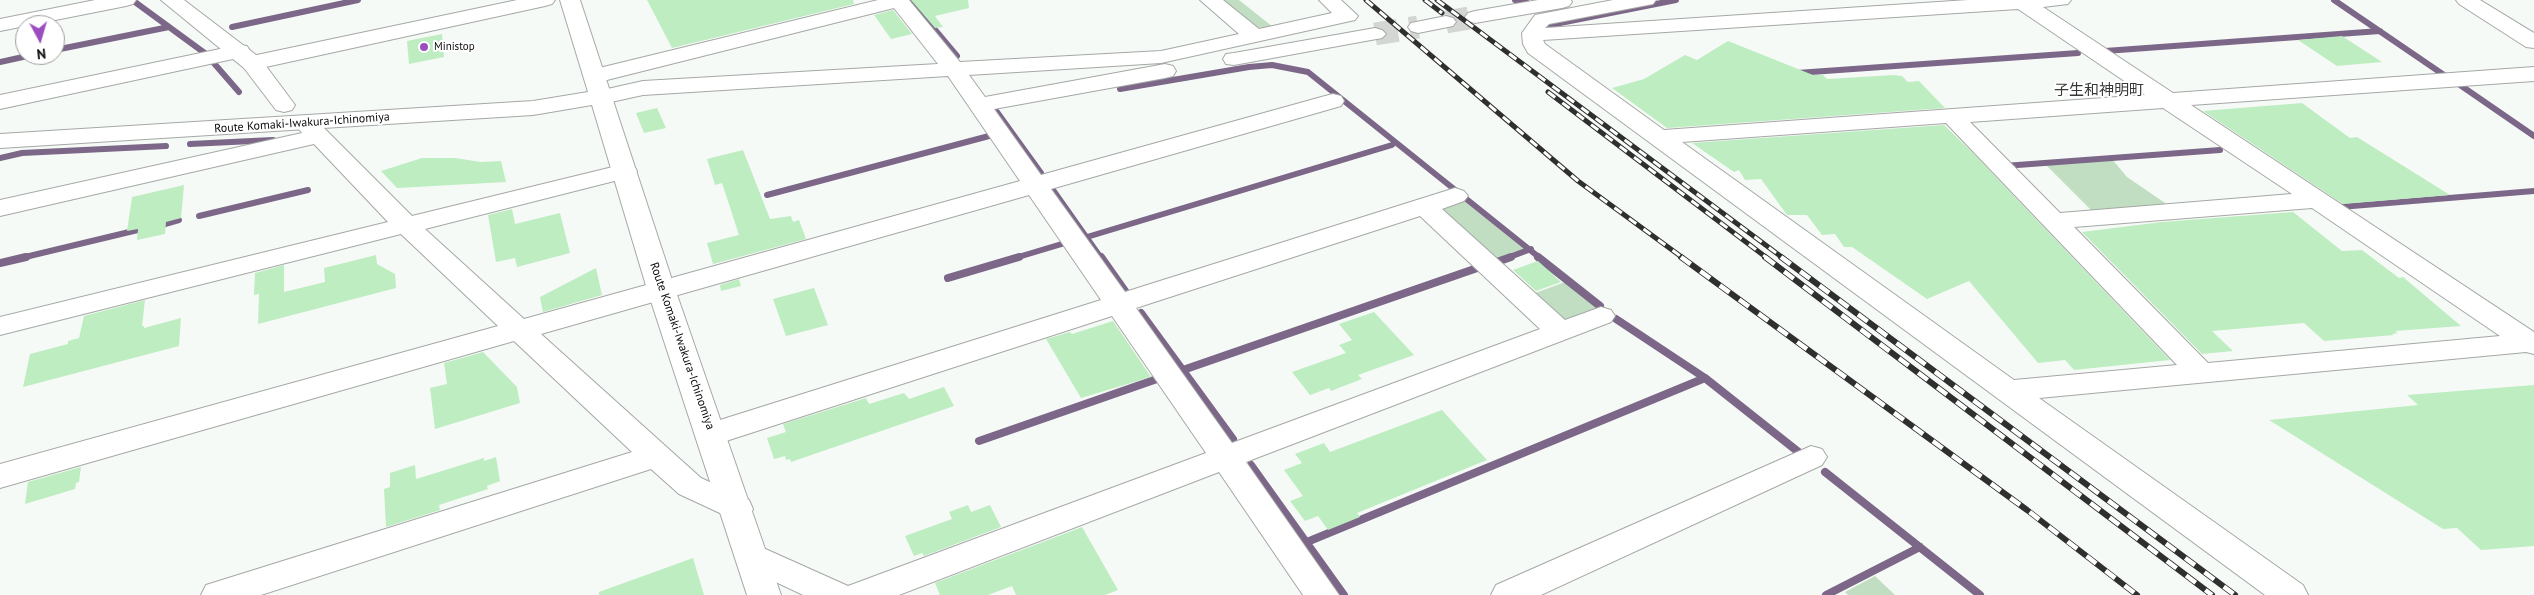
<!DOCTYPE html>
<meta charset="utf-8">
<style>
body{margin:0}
#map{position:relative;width:2534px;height:595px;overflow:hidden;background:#f6faf6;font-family:"PT Sans",sans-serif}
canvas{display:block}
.north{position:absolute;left:15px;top:15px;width:50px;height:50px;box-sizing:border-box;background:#fff;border:1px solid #9e9e9e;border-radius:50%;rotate:174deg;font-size:14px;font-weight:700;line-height:20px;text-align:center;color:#0c0d0c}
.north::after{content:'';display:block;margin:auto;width:18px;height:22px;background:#9a4ebf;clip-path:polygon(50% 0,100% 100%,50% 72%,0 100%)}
</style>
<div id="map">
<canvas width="2534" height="595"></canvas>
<div class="north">N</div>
</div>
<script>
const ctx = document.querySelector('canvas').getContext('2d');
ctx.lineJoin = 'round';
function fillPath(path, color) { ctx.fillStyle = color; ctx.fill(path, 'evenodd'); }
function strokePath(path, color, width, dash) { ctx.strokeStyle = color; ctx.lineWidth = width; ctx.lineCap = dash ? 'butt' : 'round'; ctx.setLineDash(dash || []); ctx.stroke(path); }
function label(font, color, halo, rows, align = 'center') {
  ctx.font = font + ' "PT Sans","Noto Sans JP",sans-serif'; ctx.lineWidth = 4; ctx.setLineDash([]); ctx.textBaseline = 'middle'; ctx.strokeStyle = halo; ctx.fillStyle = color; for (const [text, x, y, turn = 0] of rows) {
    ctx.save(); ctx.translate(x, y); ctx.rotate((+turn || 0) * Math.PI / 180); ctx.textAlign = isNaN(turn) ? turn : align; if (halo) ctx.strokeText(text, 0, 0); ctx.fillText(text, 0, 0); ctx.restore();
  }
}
const green = new Path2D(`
 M1216,0h23l34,27c-24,5 -39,-12 -57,-27z
 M2112,159l15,18 44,30 -77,6 -48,-48z
 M1463,200l63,50 -36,12 -57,-51z
 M1565,282l35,29 -40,15 -33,-30z
 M1875,576l20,19h-47l-3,-3z`);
const streamFar1 = new Path2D(`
 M910,0l47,56
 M1515,0h11
 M2334,0l110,75
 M135,2l71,52
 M1550,25l126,-25
 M232,27l126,-27
 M55,50l114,-23
 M2105,51l275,-20
 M212,61l27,31
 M0,62l32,-7
 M1797,73l281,-20
 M2460,85l74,51
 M1120,89l129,-22 23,-2 36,7 232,186
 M997,112l44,61
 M190,144l83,-4
 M0,158l22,-5 144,-7
 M2004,166l216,-16
 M1053,190l48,68
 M767,195l222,-59
 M2340,207l194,-16
 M199,216l109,-26
 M158,226l21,-6
 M1087,237l305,-92
 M21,258l125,-30
 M1015,258l50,-15
 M1507,258l24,-9`);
const stream = new Path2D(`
 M1101,257l24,34
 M1538,257l62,49
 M0,263l26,-6
 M1494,263l17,-6
 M948,278l71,-21
 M1141,313l92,126
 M1616,319l89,59 96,76
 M1183,370l300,-104
 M979,441l178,-62
 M1251,465l93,130
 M1825,472l155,123
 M1307,542l398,-164
 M1826,595l94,-48`);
const building = new Path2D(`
 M647,0h206l1,4 -182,44z
 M911,0h57l1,8 -34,8 8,11 -8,1z
 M893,10l19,24 -21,5 -17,-24z
 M442,34l2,23 -35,7 -2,-23z
 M2342,36l40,26 -45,4 -39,-26z
 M1728,41l85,34h10l4,4 67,-4 8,1 6,6 11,-1 26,27 -278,20 -55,-40 32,-9 41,-24 12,5z
 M2302,103l48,35 7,-1 93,58 -107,9 -140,-93z
 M657,108l9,20 -22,5 -8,-20z
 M1944,125l27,26 199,209 -96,10 -9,-10 -27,3 -69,-82 -42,18 -75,-52h-8l-9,-13 -13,1 -15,-20h-20l-26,-36 -16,1 -6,-10 -5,2 -42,-29z
 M743,150l27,69 21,-3 2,6 6,-2 7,19 -93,25 -6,-21 32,-8 -17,-52 -7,2 -8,-26z
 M422,158h33l26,4 20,-1 5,21 -109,6 -16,-17z
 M184,185l-3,33 -15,4 -1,12 -28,6 1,-11 -11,2 5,-34z
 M512,209l3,15 45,-11 10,40 -53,14 -2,-9 -19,4 -8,-47z
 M2293,212l49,39 20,-1 37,28 4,-1 58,49 -66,5 3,2 -6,1 2,1 -70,6 -20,-18 -92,8 21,20 -31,3 -120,-122 80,-10z
 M376,255l1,9 18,10 1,14 -138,36 1,-30 -5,1 1,-22 29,-8v27l41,-10 -1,-14z
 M1538,261l23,21 -25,9 -23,-21z
 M596,268l6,27 -59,17 -3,-15z
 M739,279l2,7 -20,5 -1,-6z
 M814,288l14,37 -42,11 -13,-37z
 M145,300l-3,26h2v2l37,-10 -2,28 -156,41 7,-33 38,-10v-3l11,-3 5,-22z
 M1374,312l40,43 -56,20 4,4 -31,12 -2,-3 -19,7 -18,-23 54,-19 -7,-8 13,-5 -13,-16z
 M1113,321l38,56 -70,21 -35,-59 24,-7 2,2z
 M483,352l34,35 3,16 -85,26 -5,-41 17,-4 -3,-21z
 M2534,385v161l-53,4 -24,-22 -14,1 -174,-109 149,-15 -11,-10z
 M944,387l10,19 -163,56 -1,-3 -4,1 -1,-4 -11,3 -7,-21 19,-6 -3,-8 83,-26 3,6 35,-11 5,6z
 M1442,410l45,50 -130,53 3,4 -32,13 -10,-14 -13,5 -15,-20 13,-5 -19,-26 18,-7 -7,-9 29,-11 6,9z
 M496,457l4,24 -13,5 1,3 -49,16 1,5 -54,17 -2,-38 6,-2v-14l25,-8 1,14 68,-21v3z
 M81,467l-2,15 -3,1 -1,6 -50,15 3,-22z
 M968,505l3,7 19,-7 11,22 -77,29 -2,-3 -8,3 -9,-20 47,-17 -3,-7z
 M1082,527l36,63 -13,5h-89l-4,-9 -24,9h-48l-5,-12z
 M693,558l11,37h-105v-3z`);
const streetTunnel = new Path2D(`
 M1446,22l29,-5
 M1375,34l43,-7`);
const street = new Path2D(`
 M95,0h41l-3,4 -7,2 -126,25v-12z
 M517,0h38l-3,4 -7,2 -293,64 -8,-2 -3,-5 3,-5 8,-2z
 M878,0h31l51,62 201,-11 78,-17 -39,-34h23l36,29 73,-16 -13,-13h22l17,16 -3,4 -194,43 -192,12 16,22 180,-33 8,2 3,5 -3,5 -8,2 -171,31 47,66 284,-79 8,-2 8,2 3,5 -3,5 -290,83 74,103 330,-104 9,3 4,5 -4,5 -22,8 123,111 36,-13 10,3 4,6 -4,6 -365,140 93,133h-36l-84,-123 -320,123h-96l-63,-30 -5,-9 5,-9 12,-4 96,43 358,-133 -94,-137 -389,126 -11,3 -11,-3 -4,-8 4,-8 400,-126 -72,-105 -488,139 160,144 48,22 4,9 -4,9 -12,3 -58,-27 -28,-25 -390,126h-60l5,-10 426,-133 -118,-111 -514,147v-24l498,-138 -97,-92 -401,101v-18l388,-95 -74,-78 -314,72v-16l302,-67 -8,-10 4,-5 8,-2 8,2 98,98 213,-52 9,2 3,5 -3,5 -209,53 99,90 496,-138 -72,-105 -305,19 -41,9 -8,-2 -3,-5 3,-5 49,-11 295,-17 -44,-56 -299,75 -8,-2 -3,-5 3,-5zM1420,216l120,113 -308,114 -96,-135z
 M1538,0h33l1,2 -3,4 -7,2 -87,15 -7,-2 -3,-4 3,-4 7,-2z
 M1613,0h43l-3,4 -104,20 -4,4 423,-28h103l-3,4 -25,3 130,86 361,-26v14l-343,24 343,227v22l-8,-2 -487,46 264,187 5,10h-43l-737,-542 -5,-9 -1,-11 13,-18zM2018,9l127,86 -481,35 -119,-86 -2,-4zM2163,108l129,86 -232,19 -90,-91zM1946,123l231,242 -163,15 -332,-238zM2312,208l188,128 -292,27 -134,-136z
 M1446,16l7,2 3,4 -3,4 -35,7 -7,-2 -3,-4 3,-4z
 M1375,28l7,2 4,4 -4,4 -148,27 -8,-1 -3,-5 3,-5 8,-1z
 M239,45l8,1 3,5 -3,5 -247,53v-14z
 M1811,446l11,3 5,8 -5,8 -281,130h-50l5,-10z`);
const secondary = new Path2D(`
 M161,0h23l76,58 35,47 -3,5 -8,2 -8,-2 -32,-42z
 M560,0h20l95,289 106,306h-34l-100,-306 -55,-184 -59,10 -533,33v-14l533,-33 55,-9z
 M2456,0h24l54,33v15l-8,-1 -67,-43z`);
const railFar1 = new Path2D(`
 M1366,0l212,181 105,77
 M1425,0l17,13
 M1437,0l346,258
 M1548,92l219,166`);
const rail = new Path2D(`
 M1681,257l346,253 110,85
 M1765,257l447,338
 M1781,257l454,338`);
const markers = [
 [424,47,5,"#9a4ebf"]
];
const farPoinames = [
 ["Ministop",434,47]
];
const streetNames = [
 ["Route Komaki-Iwakura-Ichinomiya",302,123,-4],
 ["Route Komaki-Iwakura-Ichinomiya",682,346,71]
];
const quarterNames = [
 ["子生和神明町",2099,91]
];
fillPath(green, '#c1dec2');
strokePath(streamFar1, '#7c6789', 6);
strokePath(stream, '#7c6789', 8);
fillPath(building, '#beedc2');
strokePath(streetTunnel, '#d3d6d3', 23, [23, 12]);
strokePath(street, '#a5a8a5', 2);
strokePath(secondary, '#a5a8a5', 2);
fillPath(street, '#fff');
fillPath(secondary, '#fff');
strokePath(railFar1, '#2e2f2e', 5);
strokePath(rail, '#2e2f2e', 6);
strokePath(railFar1, '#fff', 3, [9]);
strokePath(rail, '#fff', 4.5, [12]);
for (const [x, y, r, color] of markers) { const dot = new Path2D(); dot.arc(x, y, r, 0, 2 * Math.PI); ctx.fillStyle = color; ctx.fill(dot); strokePath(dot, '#fff', 2); }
label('11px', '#0c0d0c', '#fff', farPoinames, 'left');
label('12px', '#0c0d0c', '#fff', streetNames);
label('15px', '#383a38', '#fff', quarterNames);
</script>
